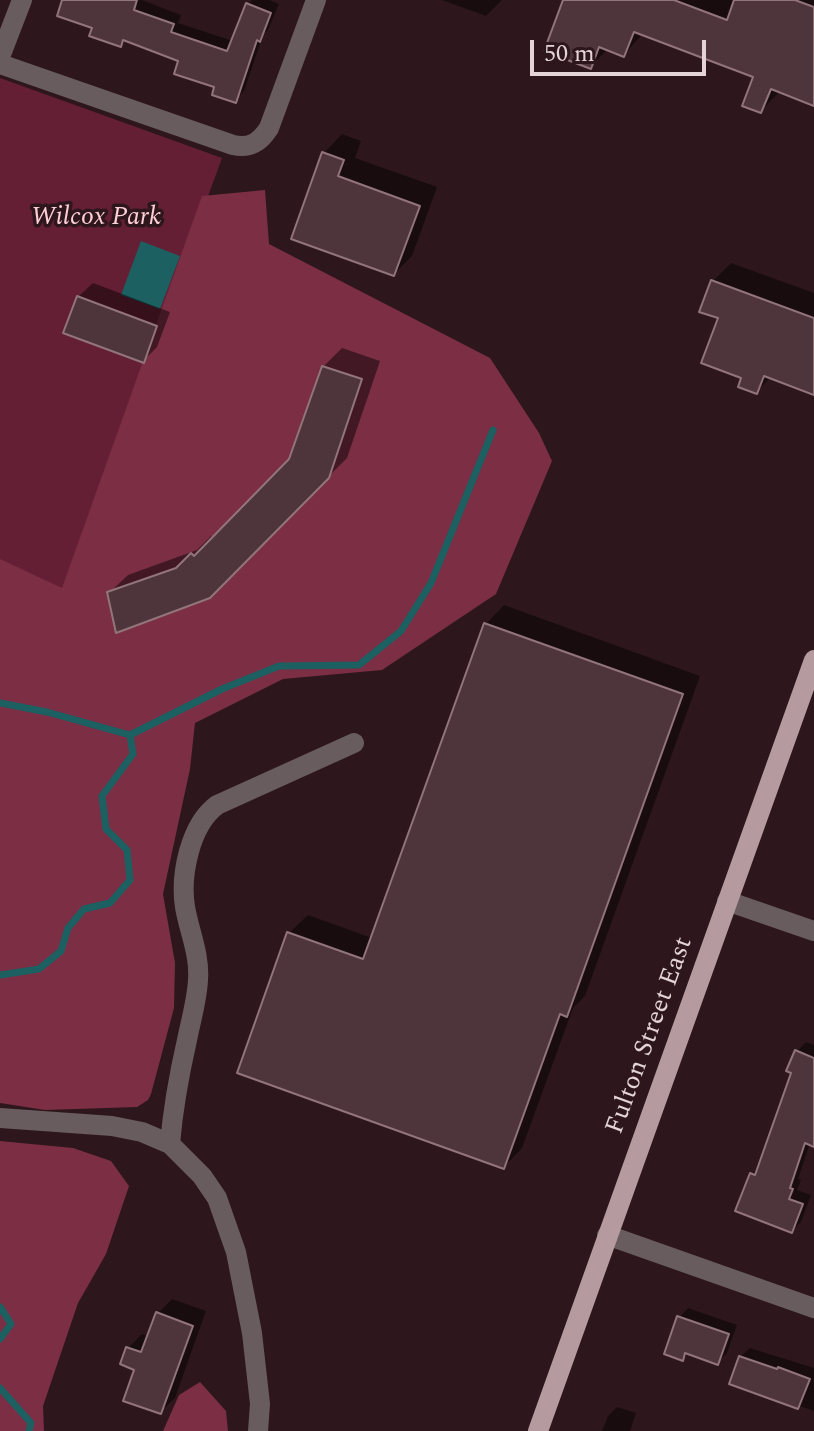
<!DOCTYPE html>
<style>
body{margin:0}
#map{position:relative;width:814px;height:1431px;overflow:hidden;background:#2d171c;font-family:Spectral,serif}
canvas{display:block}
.scale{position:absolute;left:530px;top:40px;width:176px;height:36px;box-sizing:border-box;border:4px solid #e4d4d7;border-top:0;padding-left:10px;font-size:24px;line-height:28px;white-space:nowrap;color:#e4d4d7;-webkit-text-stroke:6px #2d171c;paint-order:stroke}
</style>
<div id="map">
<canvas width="814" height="1431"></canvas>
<div class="scale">50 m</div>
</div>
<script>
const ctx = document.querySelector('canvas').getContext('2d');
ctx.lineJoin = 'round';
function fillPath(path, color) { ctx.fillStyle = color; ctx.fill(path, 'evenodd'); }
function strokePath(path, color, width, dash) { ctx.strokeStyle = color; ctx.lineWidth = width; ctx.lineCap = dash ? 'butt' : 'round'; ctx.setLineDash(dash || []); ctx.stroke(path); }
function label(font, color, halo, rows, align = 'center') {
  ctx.font = font + ' Spectral,serif'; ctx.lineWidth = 7; ctx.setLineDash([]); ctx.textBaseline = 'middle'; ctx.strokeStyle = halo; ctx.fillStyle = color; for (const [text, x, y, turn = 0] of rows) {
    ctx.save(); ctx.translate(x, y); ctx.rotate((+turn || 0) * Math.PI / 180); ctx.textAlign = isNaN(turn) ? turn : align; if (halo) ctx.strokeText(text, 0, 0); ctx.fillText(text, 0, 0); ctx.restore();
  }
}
const green = new Path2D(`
 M0,78l222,80 -222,608z`);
const forest = new Path2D(`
 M265,190l4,54 221,114 49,75 13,28 -56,133 -114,76 -99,9 -88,44 -5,46 -27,125 12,69 -1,45 -23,86 -3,6 -11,7 -92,3 -45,-7v-544l62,29 140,-392z
 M0,1141l73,7 38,13 18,25 -23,68 -28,49 -35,103 1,25h-44z
 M200,1382l26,29 2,20h-65l16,-36z`);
const water = new Path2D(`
 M141,241l39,15 -20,53 -39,-14z`);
const shadow = new Path2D(`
 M65,0h77l39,15 -3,8 55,18 15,-37 4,-4h17l10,4 -11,26 -5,5 -19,56 -9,9 -55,-41 -54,-20 -5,6 -26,-18z
 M442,0h60l-16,16z
 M565,0h249v104l-34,-13 -19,20 -6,-35 -112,-43 -19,22 -16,-6 -18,18z
 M342,134l19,7 -6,17 82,29 -25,69 -18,18 -70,-121z
 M731,263l83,30v100l-43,-16 -14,14 -13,-14 -24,-60 -8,-35z
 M93,283l77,29 -13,35 -14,14 -65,-64z
 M342,348l38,13 -33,97 -139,139 -99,-4 19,-18 69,-25 14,-14 3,3 77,-79 32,-93z
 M504,605l196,71 -115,320 -12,12 -51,140 -18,19 -215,-234 19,-18 64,23 114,-314z
 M806,1042l8,3v98h-4l-12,36 3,1 -4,10 14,5 -10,27 -9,9 -40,-57 9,-10 33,-92 3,-21z
 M172,1299l34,12 -31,87 -15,14 -32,-64 14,-14 7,3 9,-24z
 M688,1308l49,17 -10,28 -9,9 -30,-10 -6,6 -3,-40z
 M750,1348l64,20v43l-82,-28 8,-26z
 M617,1407l19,6 -6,18h-28l6,-15z`);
const stream = new Path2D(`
 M0,703l47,9 83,23
 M0,975l39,-6 22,-18 7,-23 16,-19 26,-6 20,-23 -3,-30 -21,-21 -4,-33 31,-42 -3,-19 92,-46 57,-23 80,-1 42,-34 30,-48 62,-153
 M0,1307l11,17 -11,15
 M0,1388l31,35 -2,8`);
const building = new Path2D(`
 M62,0h75l-3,10 40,14 -3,8 56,19 19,-48 25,10 -11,29 -3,-2 -21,63 -24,-8 2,-8 -40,-13 4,-13 -55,-21 -2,7 -32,-11 3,-8 -35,-12z
 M563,0h111l53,20 7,-20h61l19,7v99l-43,-17 -10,24 -19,-7 11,-29 -119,-45 -10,25 -25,-10 -8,22 -47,-18z
 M322,152l22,8 -6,16 82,30 -26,70 -103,-37z
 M711,280l103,38v77l-50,-19 -7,18 -19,-7 3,-9 -40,-15 17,-45 -19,-6z
 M77,296l80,30 -13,37 -81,-30z
 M322,366l40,13 -33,99 -119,120 -94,35 -9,-41 69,-24 15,-15 3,3 95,-97z
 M484,623l199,71 -116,323 -7,-3 -56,155 -267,-96 50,-141 76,27z
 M795,1050l19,8v89l-9,-4 -15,45 3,1 -4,10 14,5 -11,29 -57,-22 15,-38 5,2 36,-102 -5,-2z
 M156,1312l37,14 -32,88 -38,-13 11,-31 -14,-6 6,-17 15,5z
 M677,1316l52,18 -11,31 -33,-12 -2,8 -19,-7z
 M739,1356l38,13 1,-2 32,12 -12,30 -69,-25z`);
const street = new Path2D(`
 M0,57l22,-57
 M0,64l233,81c17,4 27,-3 36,-17l47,-128
 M727,901l87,30
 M0,1118l112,8 30,6 28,12 32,32 15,22 19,54 16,81 8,71 -2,27
 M170,1144c3,-35 9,-69 17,-104 4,-20 10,-40 11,-60 2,-26 -9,-49 -13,-73 -5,-32 5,-82 32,-102l137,-62
 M607,1235l207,73`);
const primary = new Path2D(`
 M538,1431l276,-771`);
const parkNames = [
 ["Wilcox Park",96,219]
];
const streetNames = [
 ["Fulton Street East",651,1036,-70]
];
fillPath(green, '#651f34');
fillPath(forest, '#7b2e44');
fillPath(water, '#1c6061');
fillPath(shadow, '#0007');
strokePath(stream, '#1c6061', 7);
fillPath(building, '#4e353b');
strokePath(building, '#92757b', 2);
strokePath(street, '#695c5f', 20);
strokePath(primary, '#b59ba0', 20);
label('italic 26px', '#ffced7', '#2d171c', parkNames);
label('26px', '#e4d4d7', '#2d171c', streetNames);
</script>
